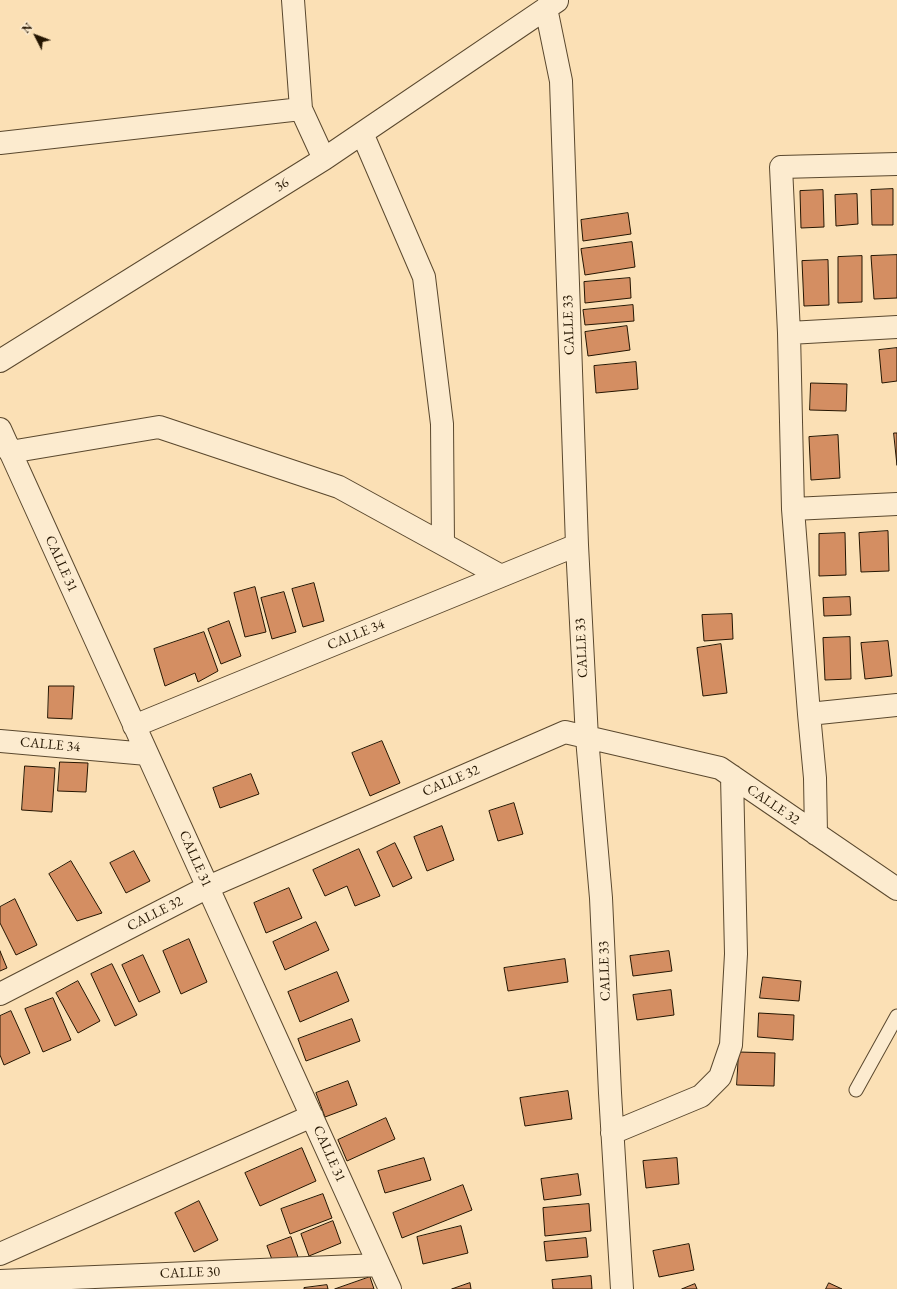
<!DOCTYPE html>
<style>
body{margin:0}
#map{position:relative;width:897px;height:1289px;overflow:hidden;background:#fbe0b5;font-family:"EB Garamond",serif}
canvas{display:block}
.north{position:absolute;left:16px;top:16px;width:40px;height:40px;-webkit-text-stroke:3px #fcebcf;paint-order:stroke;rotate:312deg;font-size:11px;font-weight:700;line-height:16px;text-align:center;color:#241501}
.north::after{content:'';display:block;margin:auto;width:14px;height:18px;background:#241501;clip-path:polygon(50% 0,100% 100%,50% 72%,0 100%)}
</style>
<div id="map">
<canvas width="897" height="1289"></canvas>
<div class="north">N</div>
</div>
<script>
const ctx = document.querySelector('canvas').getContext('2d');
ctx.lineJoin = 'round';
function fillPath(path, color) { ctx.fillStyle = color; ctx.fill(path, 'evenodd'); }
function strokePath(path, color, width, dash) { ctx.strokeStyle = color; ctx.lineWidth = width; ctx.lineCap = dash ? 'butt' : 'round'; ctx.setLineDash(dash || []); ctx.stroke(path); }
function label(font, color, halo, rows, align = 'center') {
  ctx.font = font + ' "EB Garamond",serif'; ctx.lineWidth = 3.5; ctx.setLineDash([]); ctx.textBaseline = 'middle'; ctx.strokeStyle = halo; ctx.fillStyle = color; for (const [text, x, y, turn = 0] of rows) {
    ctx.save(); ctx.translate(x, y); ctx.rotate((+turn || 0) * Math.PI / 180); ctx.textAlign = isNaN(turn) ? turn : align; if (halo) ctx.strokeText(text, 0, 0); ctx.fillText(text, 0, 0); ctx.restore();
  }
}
const building = new Path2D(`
 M893,189v36h-21l-1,-35z
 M823,190l1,37 -23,1 -1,-37z
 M857,194l1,30 -22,2 -1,-31z
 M628,213l3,21 -48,7 -2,-21z
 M632,242l3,25 -50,8 -4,-26z
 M897,255v43l-23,1 -3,-43z
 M862,256v46l-24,1v-46z
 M828,260l1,45 -25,1 -2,-45z
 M630,278l1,20 -46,5 -1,-21z
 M633,305l1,16 -49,4 -2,-15z
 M627,326l3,24 -42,6 -3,-24z
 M897,348v33l-15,2 -3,-33z
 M636,362l2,27 -42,4 -2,-27z
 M811,383l36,1 -1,27 -36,-1z
 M894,433h3v32z
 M838,435l2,43 -29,2 -2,-43z
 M888,531l1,40 -28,1 -2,-39z
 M845,533l1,42 -27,1v-42z
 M314,583l10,38 -21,6 -11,-38z
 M255,587l11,45 -21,5 -11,-44z
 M284,592l12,40 -24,7 -11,-41z
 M850,597l1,18 -27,1 -1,-18z
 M732,614l1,25 -29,2 -2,-26z
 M229,621l12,35 -20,8 -13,-35z
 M204,632l14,39 -20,11 -3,-9 -30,13 -11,-37z
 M850,637l1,42 -26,1 -2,-42z
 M888,641l4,35 -27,3 -4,-36z
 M721,644l6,49 -24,3 -6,-48z
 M49,686h25l-2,33 -24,-1z
 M382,741l18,42 -30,13 -18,-43z
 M60,762l28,1 -2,29 -28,-1z
 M25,766l30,2 -3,44 -30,-2z
 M251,774l8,20 -39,14 -7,-20z
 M514,803l9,31 -25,7 -9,-30z
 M442,826l12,34 -27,11 -13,-34z
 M395,843l17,35 -19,9 -16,-35z
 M359,849l21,47 -25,10 -8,-20 -22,10 -12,-26z
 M134,851l16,30 -24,12 -16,-30z
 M71,861l31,52 -25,8 -28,-47z
 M289,888l13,30 -36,15 -12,-30z
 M15,899l22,46 -21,10 -16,-32v-16z
 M316,922l13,28 -44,20 -12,-28z
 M189,939l18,43 -26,12 -18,-43z
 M0,951l7,17 -7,3z
 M669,951l3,20 -39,5 -3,-20z
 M143,955l17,37 -21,10 -17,-37z
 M565,959l3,23 -60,9 -4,-23z
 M112,964l25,51 -22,11 -24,-52z
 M337,972l12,29 -49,21 -12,-30z
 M763,977l38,4 -2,20 -39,-3z
 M78,981l22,40 -22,12 -22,-40z
 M671,990l3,25 -37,5 -4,-25z
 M53,998l18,42 -28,12 -18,-43z
 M11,1011l19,42 -26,12 -4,-10v-39z
 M759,1013l35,2 -1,25 -35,-3z
 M352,1019l8,22 -54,20 -8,-22z
 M739,1052l36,1 -1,33 -37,-1z
 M348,1081l9,24 -32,12 -9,-24z
 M568,1091l4,28 -47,7 -5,-28z
 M386,1118l9,21 -48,22 -9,-21z
 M302,1148l14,33 -56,25 -15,-33z
 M424,1158l7,22 -46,13 -7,-22z
 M677,1158l2,26 -33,4 -3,-27z
 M578,1174l3,21 -37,5 -3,-21z
 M463,1185l9,25 -70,28 -9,-25z
 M323,1194l9,24 -42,16 -9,-25z
 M199,1201l19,39 -24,12 -19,-39z
 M589,1204l2,27 -46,5 -2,-28z
 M333,1221l8,22 -32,13 -8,-22z
 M461,1226l7,27 -45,11 -6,-27z
 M291,1237l7,20 -24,8 -7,-19z
 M586,1238l2,19 -42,4 -2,-19z
 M689,1244l5,26 -35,7 -6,-26z
 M591,1276l1,13h-39l-1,-9z
 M370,1277l4,12h-39z
 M470,1283l1,6h-19z
 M829,1283l13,6h-16z
 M695,1284l2,5h-15z
 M327,1285l1,4h-24v-1z`);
const service = new Path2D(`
 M856,1090l41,-74`);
const minor = new Path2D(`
 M293,0l8,109 23,50
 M546,8l15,73 16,464 10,193 14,160 9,195 12,196
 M362,133l62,144 18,147 1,120
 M0,143l301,-34
 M789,333l108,-6
 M0,361l324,-202 233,-158
 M0,429l390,860
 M10,452l149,-25 180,60 162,89
 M793,509l104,-5
 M809,714l88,-9
 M134,726l443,-181
 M0,741l147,13
 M816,834l-1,-56 -6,-64 -16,-205 -4,-176 -8,-166 116,-3
 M0,994l208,-107 357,-155 155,36 177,121
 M612,1133l89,-37 19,-19 11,-32 5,-91 -4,-178
 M0,1254l312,-138
 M0,1281l379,-16`);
const streetNames = [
 ["36",282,185,-32],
 ["CALLE 33",569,325,-92],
 ["CALLE 31",61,564,66],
 ["CALLE 34",356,635,-22],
 ["CALLE 33",582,648,-93],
 ["CALLE 34",50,745,5],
 ["CALLE 32",451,781,-23],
 ["CALLE 32",773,805,34],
 ["CALLE 31",195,859,66],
 ["CALLE 32",155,914,-27],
 ["CALLE 33",605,971,-92],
 ["CALLE 31",329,1154,66],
 ["CALLE 30",190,1273,-2]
];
fillPath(building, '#d48e62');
strokePath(building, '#241501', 1);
strokePath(service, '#5a482e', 15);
strokePath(minor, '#5a482e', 24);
strokePath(service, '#fcebcf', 13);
strokePath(minor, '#fcebcf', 22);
label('14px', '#241501', '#fcebcf', streetNames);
</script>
